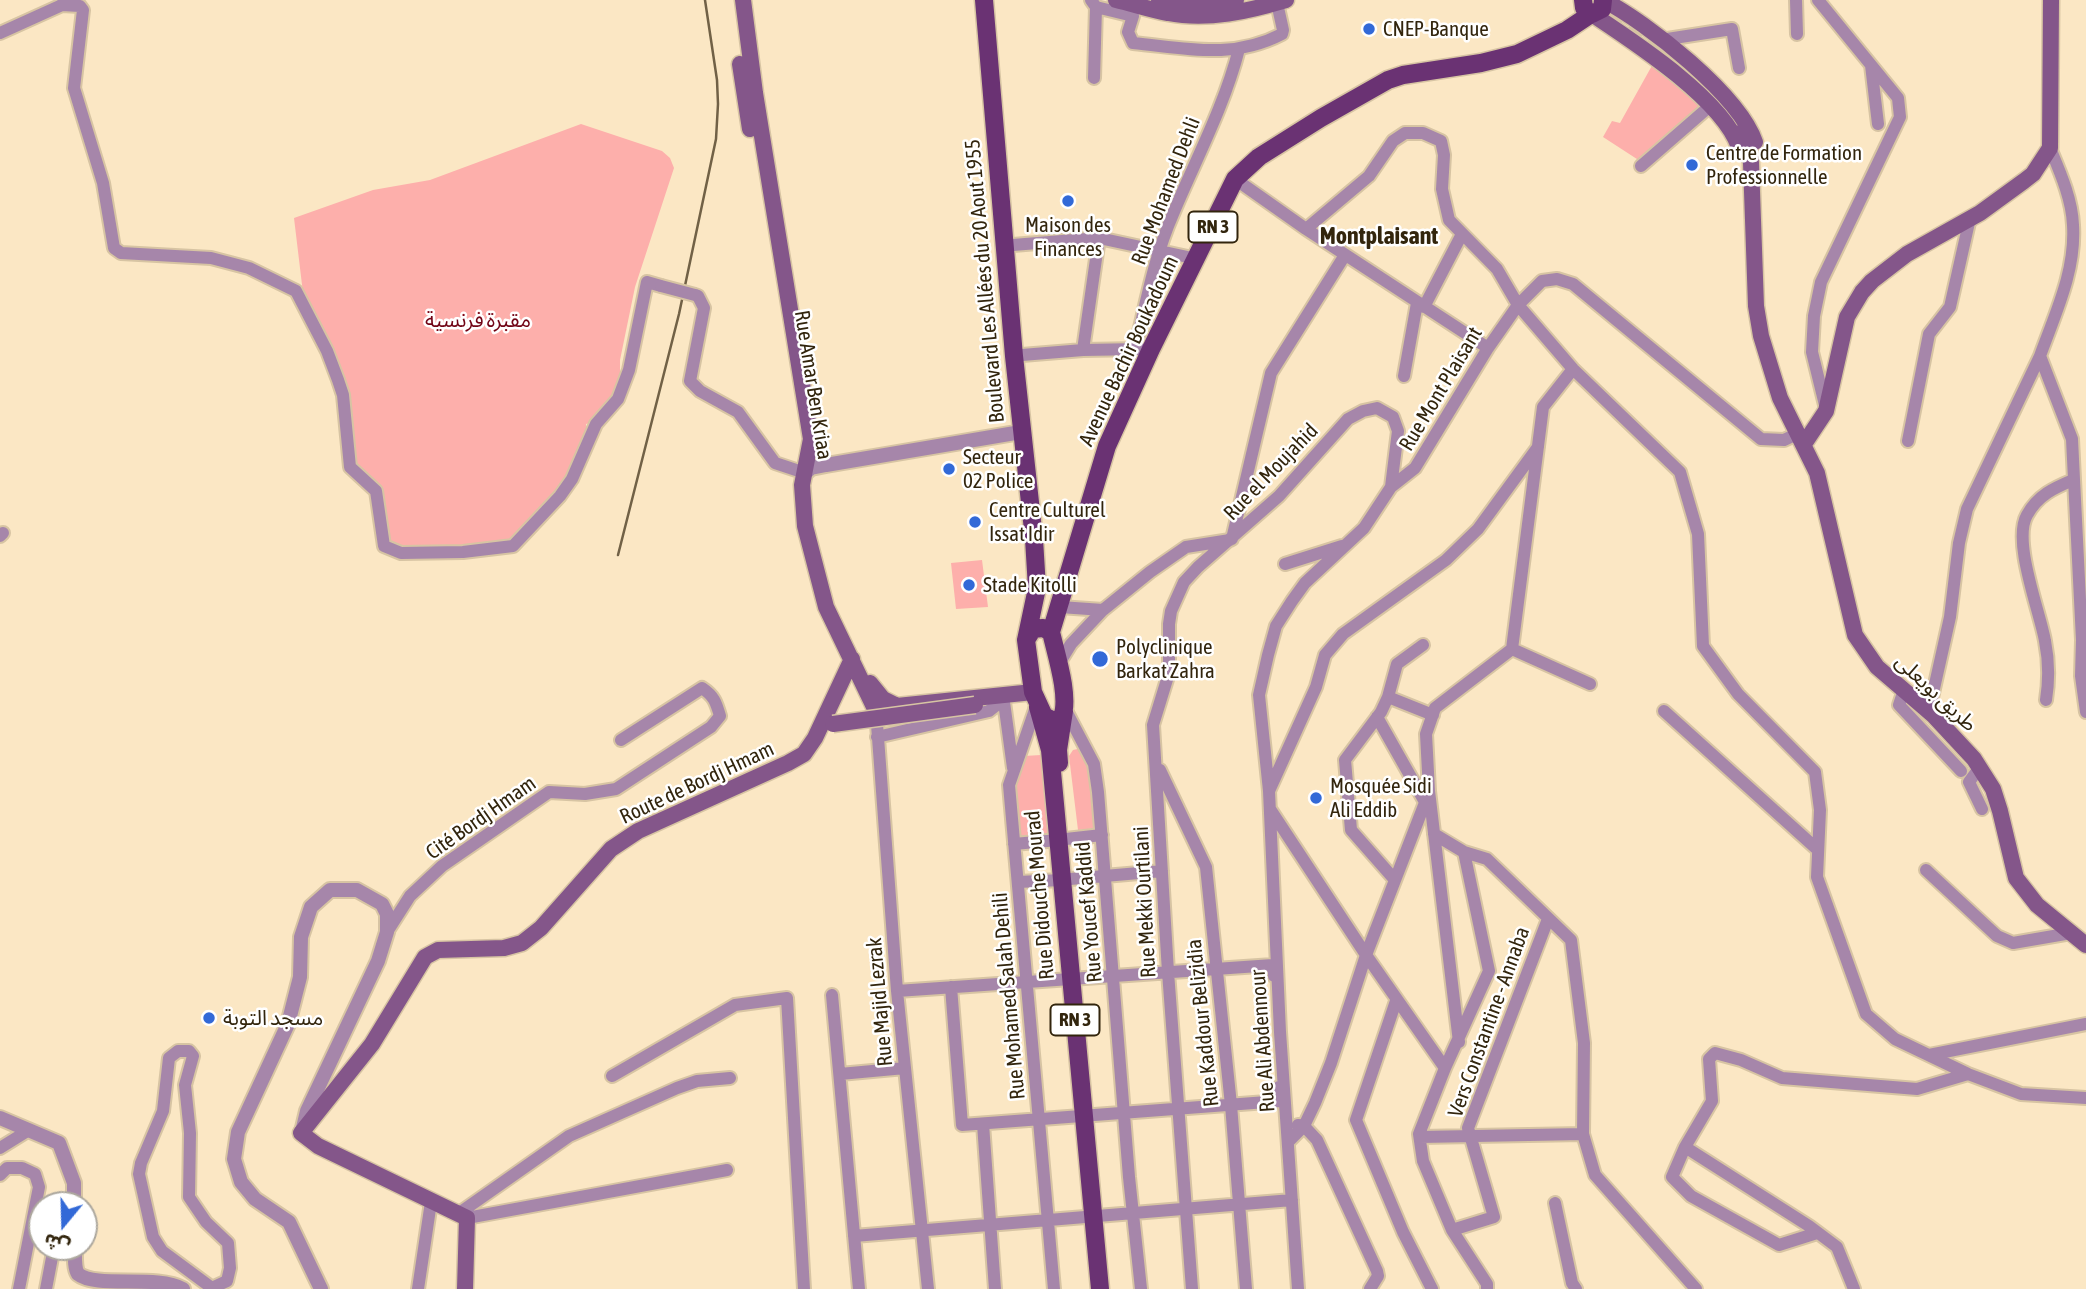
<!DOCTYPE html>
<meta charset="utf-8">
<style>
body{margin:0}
#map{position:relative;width:2086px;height:1289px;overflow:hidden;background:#fbe7c4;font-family:"Asap Condensed","Noto Sans Arabic",sans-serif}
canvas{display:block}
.north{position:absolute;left:28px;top:1191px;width:70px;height:70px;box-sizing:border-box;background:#fff;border:2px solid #ada89e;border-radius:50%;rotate:199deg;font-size:19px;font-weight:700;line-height:28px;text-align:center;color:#32250d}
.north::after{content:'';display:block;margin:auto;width:24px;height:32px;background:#3269d7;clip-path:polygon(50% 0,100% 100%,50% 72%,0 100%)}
</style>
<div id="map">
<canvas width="2086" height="1289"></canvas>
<div class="north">ش</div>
</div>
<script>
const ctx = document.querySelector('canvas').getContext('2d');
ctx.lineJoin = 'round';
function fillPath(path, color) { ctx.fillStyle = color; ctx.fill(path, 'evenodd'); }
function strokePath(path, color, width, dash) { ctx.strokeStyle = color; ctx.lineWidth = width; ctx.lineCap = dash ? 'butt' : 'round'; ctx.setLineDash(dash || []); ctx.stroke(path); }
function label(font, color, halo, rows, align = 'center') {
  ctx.font = font + ' "Asap Condensed","Noto Sans Arabic",sans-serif'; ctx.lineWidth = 5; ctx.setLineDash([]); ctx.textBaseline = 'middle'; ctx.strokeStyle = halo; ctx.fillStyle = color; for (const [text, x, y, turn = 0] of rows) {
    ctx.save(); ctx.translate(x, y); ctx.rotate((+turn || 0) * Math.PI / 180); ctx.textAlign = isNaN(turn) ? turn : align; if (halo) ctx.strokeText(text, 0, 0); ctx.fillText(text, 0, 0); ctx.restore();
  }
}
const green = new Path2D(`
 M1654,62l49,44 -63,55 -37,-24 9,-16 8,2z
 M581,124l81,27 8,7 4,10 -39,119 -15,73v26l-22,26v6l-4,4 -8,2 2,15 -20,40 -56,64 -62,7 -57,-1 -6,-7 -6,-52 -26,-23 -6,-45 -46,-129 -9,-75 79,-28 57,-10z
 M982,560l6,47 -32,2 -5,-46z
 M1082,748l9,15 7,65 -20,2 -9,-74 4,-6z
 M1041,755l9,78 -34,4 -4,-51 12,-30z`);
const secondaryTunnel = new Path2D(`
 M1589,0c51,31 121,82 153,132`);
const minor = new Path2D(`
 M1091,0l5,7 37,9 -5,16 5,11c53,5 99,17 149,-9l1,-4 -6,-27
 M1796,0l1,34
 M1818,0l80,98 2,19 -79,165 -7,34 -2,36 14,57
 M62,5l18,1 3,4 -9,78 29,95 11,65 7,5 90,5 38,10 47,23 31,60 11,29 5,15 7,72 26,24 8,55 17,7 62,-1 50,-6 47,-50 12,-17 24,-55 22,-25 11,-29 18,-88 14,4
 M0,33l62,-28 2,-5
 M1661,40l71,-11 7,39
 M1871,65l7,59
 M1094,78l2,-71
 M2050,148c10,24 22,51 23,77 3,46 -18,89 -33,131l32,83 10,201 -1,36 5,36
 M1641,166l69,-60
 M1235,179l71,50 182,119
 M1306,229l63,-53 24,-35 12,-8h18l18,8 3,14 -2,34 7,31 48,49 21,36 55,64 107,103 18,62 5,112 35,48 77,78 5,38 -3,67 49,137 29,25 73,35 53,20 65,4
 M1013,245l86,-7 98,21
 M695,295l3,1 6,12 -14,73 10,10 38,21 37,51 30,10
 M1424,307l38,-73
 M1135,349c11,-45 19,-92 38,-135 23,-55 51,-107 66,-165
 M1083,350l16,-112
 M1022,355l61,-5 58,-1
 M1404,376l13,-73
 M1908,441l21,-107 21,-27 20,-89
 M0,536l3,-3
 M1232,539l39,-166 74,-118
 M1285,564l57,-18
 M1060,607l43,3
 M1512,649l78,35
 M1058,665l13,-21 32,-34 47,-38 36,-25 44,-7
 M1904,690l-5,15 62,66
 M1388,697l45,18
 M2046,700c3,-19 3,-39 -1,-59 -5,-29 -33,-100 -18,-126 11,-20 27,-27 46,-35
 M1004,702l9,66
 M1037,704l-28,81 45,504
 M1064,707l30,57 4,28 31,385 12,112
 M876,711l21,280 31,298
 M1664,711l154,139
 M1929,711l21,-94 9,-74 8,-34 73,-153
 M1377,717l48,85
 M877,737l112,-26 10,-8
 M1980,767l-11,15 13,27
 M1160,770l46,97 25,238 15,184
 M1269,791l47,-104 9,-32 18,-21 103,-74 32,-31 60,-82
 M1428,795l-62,160 79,113
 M1270,809l96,146 -35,108 -16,40 -11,23 -15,15
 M1434,834l30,18 23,7 84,81 13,103 -1,91 12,41 101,114
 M1066,839l36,-4
 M1014,844l44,-4
 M1464,852l25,119 -44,97 -26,66 4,27 29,69 35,54v5
 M1926,870l71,66 16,7 58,-10
 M1070,879l92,-8
 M1395,880l-44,-50 -6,-70 36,-48 7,-15 9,-33 26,-19
 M1018,882l44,-2
 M387,932l23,-36 32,-30 107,-74 36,2 31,-5 95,-62 9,-11c-4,-14 -6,-20 -18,-28l-81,52
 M951,987l11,138 318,-24 -1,-14
 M897,991l376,-26 1,11
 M832,995l27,294
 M1396,1001l-40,119 47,112 29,57
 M1459,1042l-30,-251 -3,-57 9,-26 77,-59 31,-242 30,-38
 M178,1051h11l4,5 -8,29 5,48 -1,64 17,25 22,21 2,25 -3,13 -15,7 -50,-37 -9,-14 -14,-63 2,-11 22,-52 6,-53z
 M1929,1055l157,-31
 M840,1074l65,-6
 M612,1076l123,-71 52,-7 17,291
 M983,1124l12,165
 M1298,1125l6,1 13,14 60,131 1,5 -8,13
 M1420,1137l163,-3
 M1685,1147l124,79 28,21 17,42
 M0,1148l29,-18
 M0,1175l7,-7h15l13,6 4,13 -20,102
 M1555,1203l17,80 4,6
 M458,1214l111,-78 108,-48 20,-7 33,-3
 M467,1218l260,-48
 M1452,1230l42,-13 -26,-89 80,-209
 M1817,1233l-38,12 -88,-49 -19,-19 13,-30 27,-46 -3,-42 6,-6 26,7 41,18 135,11 51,-15
 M854,1236l438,-36
 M46,1289l8,-42
 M418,1289l13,-87
 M1192,1289l-24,-317 -15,-247 16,-52v-49l2,-13 13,-29 14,-15 81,-71 69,-77 15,-8 14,-3 16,9 5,14 -7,56
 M1298,1289l-18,-257 -11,-241 -10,-96 9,-40 8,-29 16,-25 13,-18 59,-55 27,-41 24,-19 73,-120 30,-43 24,-24 15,-2 16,5 188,155 23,1 15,-7`);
const tertiary = new Path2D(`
 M805,473l6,-5 15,-3 195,-33
 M0,1118l59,25 15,40v22
 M302,1132l5,-21 71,-150 9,-29v-18l-5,-10 -25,-14h-27l-19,17 -10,30 -1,40 -12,47 -50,108 -4,27 7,23 14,17 34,23 32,67
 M75,1247c0,8 -1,21 3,27 19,15 78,0 105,15`);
const secondary = new Path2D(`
 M743,0l12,93 56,346 -9,46 3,41 21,81 50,104
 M1116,0c17,4 35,10 52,13 40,8 81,-2 118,-13
 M1159,0l26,4 51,-4
 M1603,0c45,23 136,95 152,142
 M1592,14c42,28 130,85 147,133
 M740,64l10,65
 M1742,132l7,17 2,14 5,143 5,30 19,62 37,75 38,162 22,32 57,49 40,43 19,30 7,22 16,67 21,27 49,40
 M1804,444l22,-33 21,-94 15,-25 10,-11 35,-27 73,-41 44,-32 9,-7 17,-26 1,-148
 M870,683l13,16 14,7 136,-14
 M465,1289l2,-71 -149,-72 -17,-13 71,-89 53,-87 13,-7 66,-2 18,-5 19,-15 70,-79 27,-18 150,-68 16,-9 11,-16 37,-79`);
const primary = new Path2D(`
 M984,0l30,356 20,183 3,49 -11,52
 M1583,0l1,8 8,6 10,-5 1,-9
 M1043,628l8,4c5,22 19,65 11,85l-8,4 -10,-5 -11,-24 -7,-52 7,-11z
 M1051,632l56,-186 44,-97 84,-170 24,-22 62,-39 67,-38 15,-5 78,-12 36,-9 50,-24 24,-16
 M1038,707l12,43 50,539
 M1059,763l-1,-13 6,-39`);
const rail = new Path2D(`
 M618,555l61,-241 37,-175 2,-35 -1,-24 -12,-80`);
const minorBridge = new Path2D(`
 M661,286l34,9`);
const secondaryBridge = new Path2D(`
 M833,724l142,-19`);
const markers = [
 [1369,29,7,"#3269d7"],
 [1692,165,7,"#3269d7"],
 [1068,201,7,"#3269d7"],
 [949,469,7,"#3269d7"],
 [975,522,7,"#3269d7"],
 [969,585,7,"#3269d7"],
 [1100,659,9,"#3269d7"],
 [1316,798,7,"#3269d7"],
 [209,1018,7,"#3269d7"]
];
const shields = [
 [1213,227,49],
 [1075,1020,49]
];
const shieldNames = [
 ["RN 3",1213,227],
 ["RN 3",1075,1020]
];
const poiNames = [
 ["CNEP-Banque",1383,29],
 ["Centre de Formation",1706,153],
 ["Professionnelle",1706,177],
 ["Maison des",1068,225,"center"],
 ["Finances",1068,249,"center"],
 ["Secteur",963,457],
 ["02 Police",963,481],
 ["Centre Culturel",989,510],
 ["Issat Idir",989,534],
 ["Stade Kitolli",983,585],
 ["Polyclinique",1116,647],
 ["Barkat Zahra",1116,671],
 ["Mosquée Sidi",1330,786],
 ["Ali Eddib",1330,810],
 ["مسجد التوبة",223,1018]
];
const streetNames = [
 ["Rue Mohamed Dehli",1166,191,-69],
 ["Boulevard Les Allées du 20 Aout 1955",985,281,-95],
 ["Avenue Bachir Boukadoum",1129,351,-65],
 ["Rue Amar Ben Kriaa",813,385,81],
 ["Rue Mont Plaisant",1441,389,-59],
 ["Rue el Moujahid",1271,472,-46],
 ["طريق بويعلى",1936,693,43],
 ["Route de Bordj Hmam",697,783,-25],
 ["Cité Bordj Hmam",481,818,-35],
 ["Rue Didouche Mourad",1040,895,-95],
 ["Rue Mekki Ourtilani",1145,902,-93],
 ["Rue Youcef Kaddid",1089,912,-95],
 ["Rue Mohamed Salah Dehili",1009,996,-95],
 ["Rue Majid Lezrak",880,1002,-95],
 ["Vers Constantine - Annaba",1489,1022,-70],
 ["Rue Kaddour Belizidia",1203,1023,-96],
 ["Rue Ali Abdennour",1263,1041,-94]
];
const parkNames = [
 ["مقبرة فرنسية",478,320]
];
const quarterNames = [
 ["Montplaisant",1379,236]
];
fillPath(green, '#fdafab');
strokePath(secondaryTunnel, '#d3c09f', 16, [16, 8]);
strokePath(minor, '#d7c4a3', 16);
strokePath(tertiary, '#d7c4a3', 18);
strokePath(secondary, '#d7c4a3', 19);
strokePath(primary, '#d7c4a3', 21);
strokePath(minor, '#a686aa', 12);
strokePath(tertiary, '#a686aa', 14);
strokePath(secondary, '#84568a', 16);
strokePath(primary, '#6a3273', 18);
strokePath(rail, '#716146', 2.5);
strokePath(minorBridge, '#d7c4a3', 16, []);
strokePath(secondaryBridge, '#d7c4a3', 19, []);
strokePath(minorBridge, '#a686aa', 12);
strokePath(secondaryBridge, '#84568a', 16);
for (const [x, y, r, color] of markers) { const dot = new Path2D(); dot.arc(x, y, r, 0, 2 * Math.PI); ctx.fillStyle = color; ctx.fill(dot); strokePath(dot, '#fff', 2.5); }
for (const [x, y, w] of shields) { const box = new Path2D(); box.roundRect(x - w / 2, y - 15.5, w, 31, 5); ctx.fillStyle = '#fff'; ctx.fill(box); strokePath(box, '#32250d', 2); }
label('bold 19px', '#32250d', null, shieldNames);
label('21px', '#32250d', '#fff', poiNames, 'left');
label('21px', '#32250d', '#fff', streetNames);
label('21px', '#710415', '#fff', parkNames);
label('bold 24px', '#32250d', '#fff', quarterNames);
</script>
